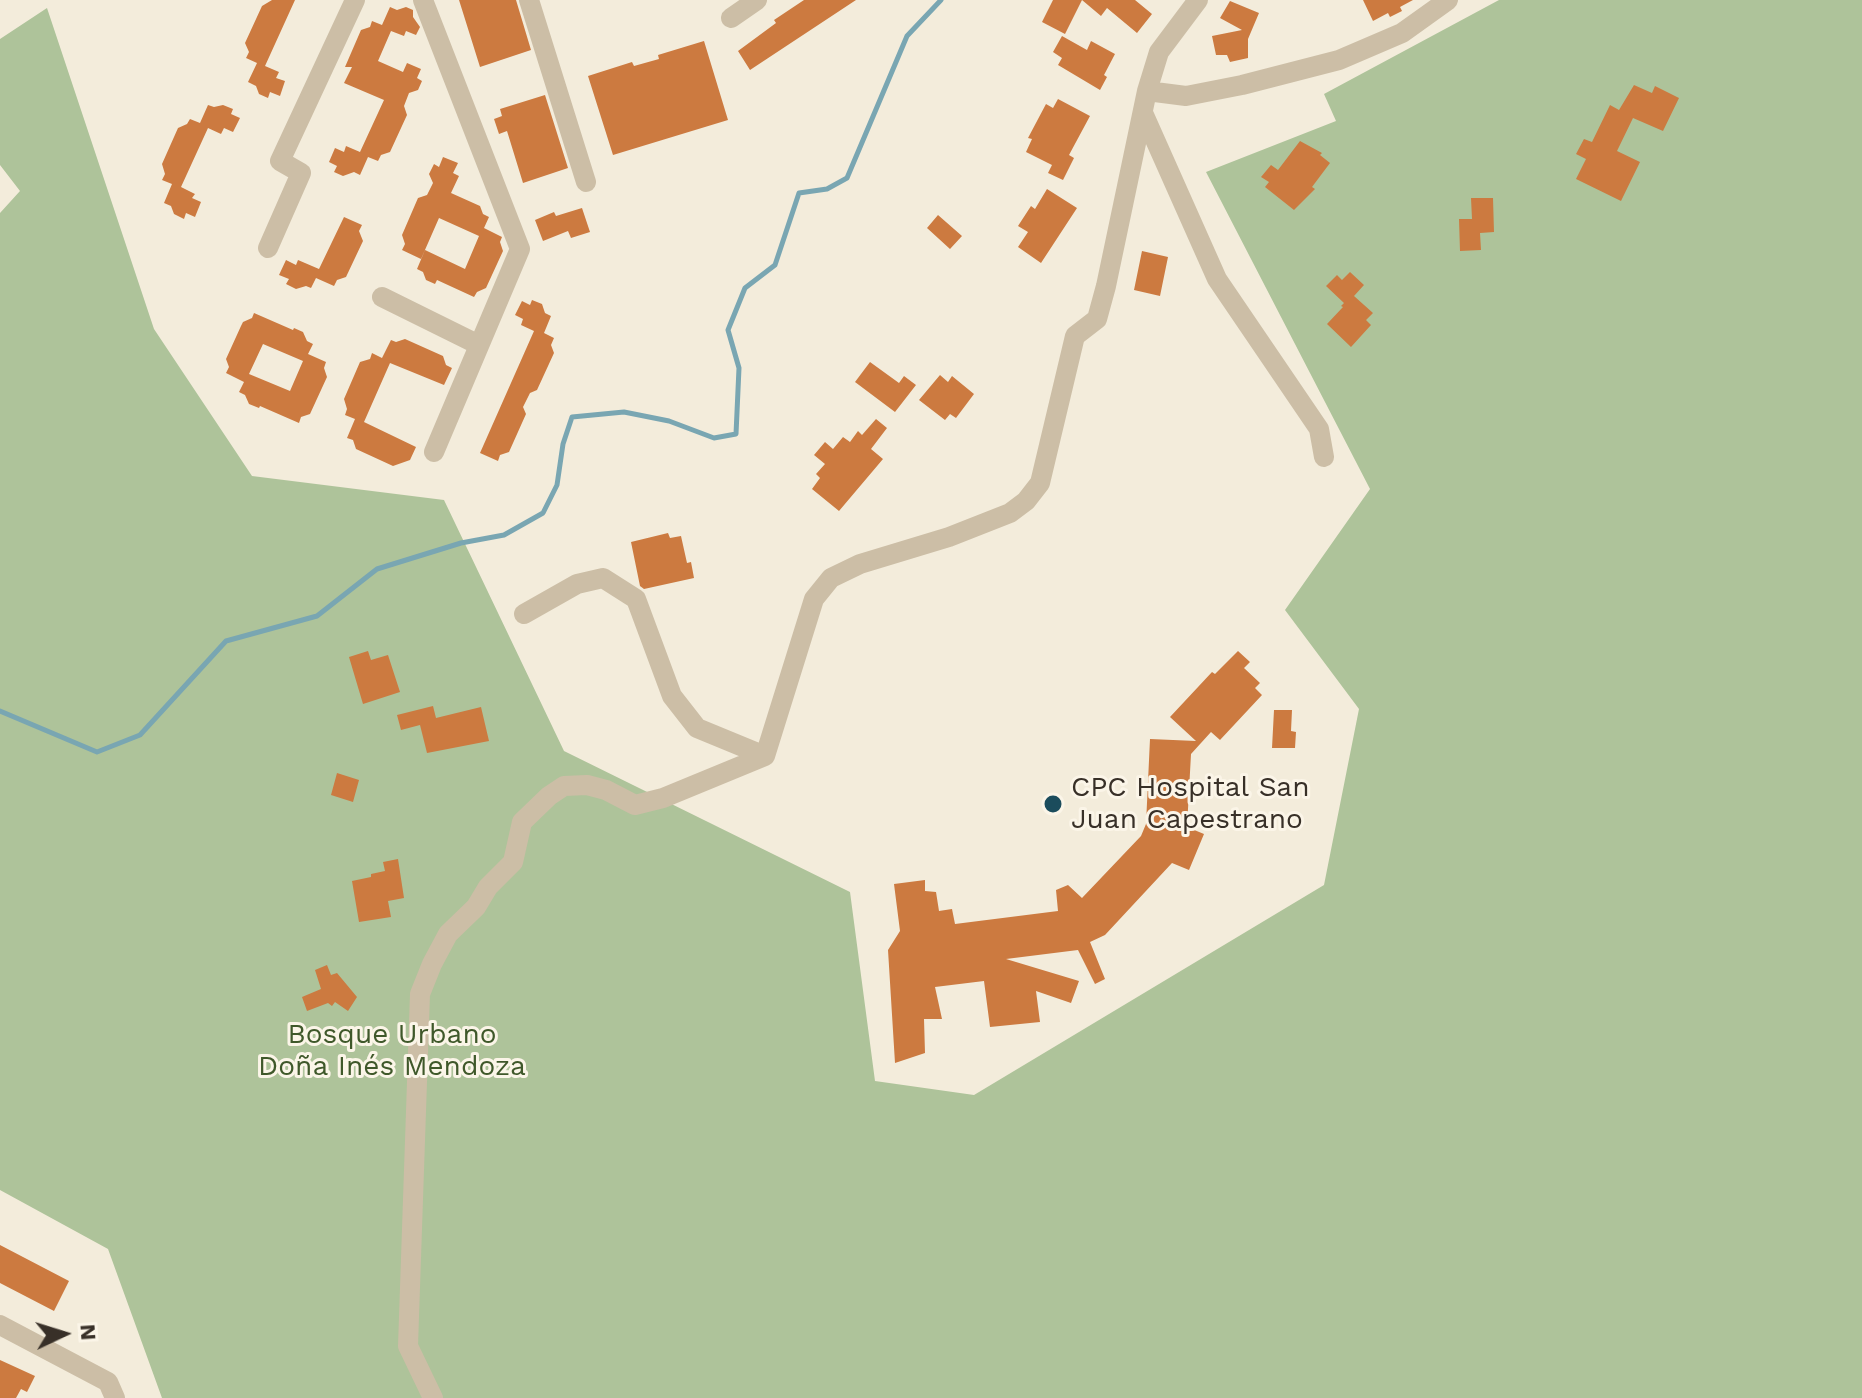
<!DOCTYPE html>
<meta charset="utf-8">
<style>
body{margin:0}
#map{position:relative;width:1862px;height:1398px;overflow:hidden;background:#f3ecdb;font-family:"Work Sans",sans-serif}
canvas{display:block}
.north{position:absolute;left:24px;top:1294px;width:80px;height:80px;-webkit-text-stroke:6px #fbf5e8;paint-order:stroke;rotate:86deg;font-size:22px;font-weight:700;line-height:32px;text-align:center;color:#383028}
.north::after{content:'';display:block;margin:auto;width:28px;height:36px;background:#383028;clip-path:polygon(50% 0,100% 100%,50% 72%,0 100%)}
</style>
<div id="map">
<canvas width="1862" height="1398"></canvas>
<div class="north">N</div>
</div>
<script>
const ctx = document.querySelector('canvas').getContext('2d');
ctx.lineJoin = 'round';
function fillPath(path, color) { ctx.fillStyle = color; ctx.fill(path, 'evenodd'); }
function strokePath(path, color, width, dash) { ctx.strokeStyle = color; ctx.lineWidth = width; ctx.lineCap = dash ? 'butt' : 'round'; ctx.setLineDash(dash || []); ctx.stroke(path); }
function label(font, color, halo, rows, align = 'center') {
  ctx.font = font + ' "Work Sans",sans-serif'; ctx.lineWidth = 6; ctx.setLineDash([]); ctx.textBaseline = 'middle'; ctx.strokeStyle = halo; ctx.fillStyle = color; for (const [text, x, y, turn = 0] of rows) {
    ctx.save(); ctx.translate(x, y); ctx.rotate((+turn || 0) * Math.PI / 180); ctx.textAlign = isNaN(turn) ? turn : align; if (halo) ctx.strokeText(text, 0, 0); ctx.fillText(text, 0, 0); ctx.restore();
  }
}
const green = new Path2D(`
 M1499,0h363v1398h-1700l-54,-149 -108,-59v-977l20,-22 -20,-26v-126l47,-31 107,321 98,147 192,24 120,251 286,141 25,189 99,14 350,-210 35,-176 -74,-99 85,-121 -164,-317 130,-51 -12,-27z`);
const stream = new Path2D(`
 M0,711l97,41 43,-17 86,-94 91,-25 60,-47 84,-26 43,-8 39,-22 14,-28 6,-41 9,-27 52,-5 45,9 45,17 22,-4 3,-66 -11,-38 17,-42 30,-23 24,-72 28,-4 20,-11 60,-142 34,-36`);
const building = new Path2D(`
 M272,0h23l-30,66 14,6 -3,6 9,3 -5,15 -10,-4 -2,6 -9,-4 -3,-8 -8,-4 9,-19 -11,-5 3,-6 -4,-9 17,-37z
 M459,0h57l15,50 -51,17z
 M804,0h52l-106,70 -12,-19 38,-28 -2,-3z
 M1053,0h82l17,14 -15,19 -30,-25 -6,8 -19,-16 -17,34 -23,-12z
 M1363,0h50l-13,7 2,4 -12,6 -2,-4 -15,8z
 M1230,1l29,12 -11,26v19l-18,4 -3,-7h-11l-4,-19 30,-6 -22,-12z
 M390,7l7,3 9,-3 7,3v7l7,10 -4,8 -10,-4 -2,5 -13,-5 -13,30 25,11 4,-9 14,6 -4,9 5,3 -4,9 -9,3 -5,13 3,9 -17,37 -9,3 -3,6 -10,-4 -8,18 -6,-3 -11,4 -9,-4 3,-6 -8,-4 6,-14 9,4 2,-6 14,6 24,-52 -40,-17 8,-16h-7l16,-37 9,-3 2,-6 10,4z
 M1062,36l25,14 4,-9 24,13 -11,21 3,2 -7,13 -42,-25 4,-7 -9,-6z
 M704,41l24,79 -115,35 -25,-79 44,-14 2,4 25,-7 -1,-4z
 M1634,85l18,8 3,-7 24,12 -16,33 -30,-13 -16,33 23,11 -19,39 -45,-22 10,-20 -10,-5 8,-15 8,3 18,-37 9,5z
 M545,95l23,73 -45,15 -16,-52 -8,3 -5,-15 8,-3 -2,-7z
 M1058,99l32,17 -21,39 5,3 -11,22 -15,-7 4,-8 -26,-13 6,-13 -4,-1 18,-34 7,4z
 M208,105l6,2 9,-2 10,4 -2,5 9,4 -7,14 -9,-4 -3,6 -13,-6 -27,59 14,7 -3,4 9,4 -6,15 -9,-4 -2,6 -10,-5 -3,-8 -7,-3 8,-19 -10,-4 3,-6 -3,-10 16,-36 9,-4 3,-5 10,4z
 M1300,141l22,12 -2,2 10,8 -18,24 3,2 -21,21 -29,-23 4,-5 -8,-5 10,-12 7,5z
 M443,157l15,6 -5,10 6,3 -8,17 29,13 3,8 6,3 -5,11 18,9 -2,5 3,9 -17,37 -9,4 -3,5 -37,-17 -2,4 -9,-4 -3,-8 -6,-3 8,-19 40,19 14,-33 -40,-18 -18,41 -19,-9 3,-6 -3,-9 16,-37 9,-3 6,-12 -4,-9 5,-10 5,3z
 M1047,189l30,19 -36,55 -23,-16 10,-15 -10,-6 13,-20 4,3z
 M1471,198h22l1,34 -14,1 1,17 -21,1 -1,-32h13z
 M582,208l8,24 -19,6 -3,-7 -25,10 -8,-21 19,-8 2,4z
 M938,215l24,21 -12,13 -23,-21z
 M344,217l18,8 -3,6 4,10 -17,36 -9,3 -3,6 -18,-8 -5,10 -5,-2 -10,3 -10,-5 3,-5 -10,-4 7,-15 10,5 2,-5 21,9z
 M1142,251l26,6 -8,39 -26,-6z
 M1350,272l14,13 -10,11 19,17 -7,7 5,5 -20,22 -24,-23 16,-17 -2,-1 3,-3 -18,-17 11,-11 5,5z
 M532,300l10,4 3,9 6,3 -7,17 10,5 -3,7 3,8 -17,37 -7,3 -7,14 3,7 -17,38 -9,3 -2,6 -18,-8 54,-122 -13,-6 2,-6 -8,-4 7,-14 8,4z
 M254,313l39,17 1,-2 9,4 4,9 6,3 -5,10 18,8 -2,6 3,9 -17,37 -9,3 -2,6 -39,-17 -1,2 -10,-4 -4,-9 -6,-3 5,-10 -18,-9 3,-6 -3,-8 15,-33 2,-4 9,-4zM263,344l40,17 -13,30 -41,-17z
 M405,339l38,17 3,9 6,3 -8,17 -54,-22 -26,59 52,25 -6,13 -17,6 -37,-17 -3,-9 -6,-2 8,-19 -10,-4 2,-6 -3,-10 16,-37 10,-3 2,-6 10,5 9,-18 5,2z
 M870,362l29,21 5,-7 12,9 -21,27 -40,-30z
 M940,375l8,7 4,-6 22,18 -18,24 -6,-4 -5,6 -26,-20z
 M876,419l11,9 -16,21 12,10 -44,52 -27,-22 8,-11 -4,-4 9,-10 -11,-9 11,-13 8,7 10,-12 7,5 8,-11 4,4z
 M668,533l2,5 11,-2 6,27 4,-1 3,16 -50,11 -4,-3 -9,-44z
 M368,651l3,9 17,-5 12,37 -37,12 -14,-47z
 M1238,651l12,11 -6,6 16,15 -5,5 7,7 -42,45 -9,-8 -20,22 -4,73 17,7 -15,36 -17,-7 -67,72 -15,7 15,37 -10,5 -17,-34 -72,9 73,22 -8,22 -35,-12 4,31 -50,5 -6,-46 -49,6 7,32h-18l1,34 -30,10 -7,-113 12,-19 -6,-47 31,-4v11l11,1 3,19 13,-2 3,15 103,-13 -2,-21 12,-5 14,13 59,-62 5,-12 4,-85 46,2 -26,-24 42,-45 3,2z
 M433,706l3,12 45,-11 8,34 -62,12 -7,-28 -19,5 -4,-15z
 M1274,710h18l-1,21 5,1 -1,16h-23z
 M337,773l22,7 -6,22 -22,-7z
 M398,859l6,39 -16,3 3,16 -32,5 -7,-41 19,-4v-3l14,-3 -2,-9z
 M327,965l4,10 6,-2 20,24 -9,14 -13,-9 -3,4 -4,-3 -21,8 -5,-14 19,-8 -6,-19z
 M0,1245l69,36 -15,30 -54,-28z
 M0,1360l35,16 -8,16 -6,-3 -5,9h-16z`);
const minor = new Path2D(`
 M423,0l97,249 -86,203
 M529,0l57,182
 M731,18l26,-18
 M1147,91l39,5 56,-11 97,-25 63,-27 46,-33
 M1144,115l73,164 102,150 5,28
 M268,248l33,-75 -21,-12 75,-161
 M382,297l97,48
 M524,614l53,-30 26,-6 33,21 36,97 25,32 68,28
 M765,756l49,-157 17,-21 29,-14 89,-27 61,-24 16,-12 14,-18 35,-147 22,-17 9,-33 41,-195 12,-39 39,-52
 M0,1325l108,57 7,16
 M433,1398l-25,-52 12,-352 12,-30 16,-30 28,-27 12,-20 25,-25 9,-40 27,-26 15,-10 23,-1 19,5 29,15 28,-7 102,-42`);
const markers = [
 [1053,804,10,"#1b4c5c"]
];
const poiNames = [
 ["CPC Hospital San",1071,788],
 ["Juan Capestrano",1071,820]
];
const parkNames = [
 ["Bosque Urbano",392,1035],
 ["Doña Inés Mendoza",392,1067]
];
fillPath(green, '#aec39a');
strokePath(stream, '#79a6b2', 5);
fillPath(building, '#cc7a40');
strokePath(minor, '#ccbea6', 20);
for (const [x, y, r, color] of markers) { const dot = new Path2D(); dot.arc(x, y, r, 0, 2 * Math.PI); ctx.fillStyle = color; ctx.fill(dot); strokePath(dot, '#fbf5e8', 3); }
label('28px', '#383028', '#fbf5e8', poiNames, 'left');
label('28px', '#3f582a', '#fbf5e8', parkNames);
</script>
